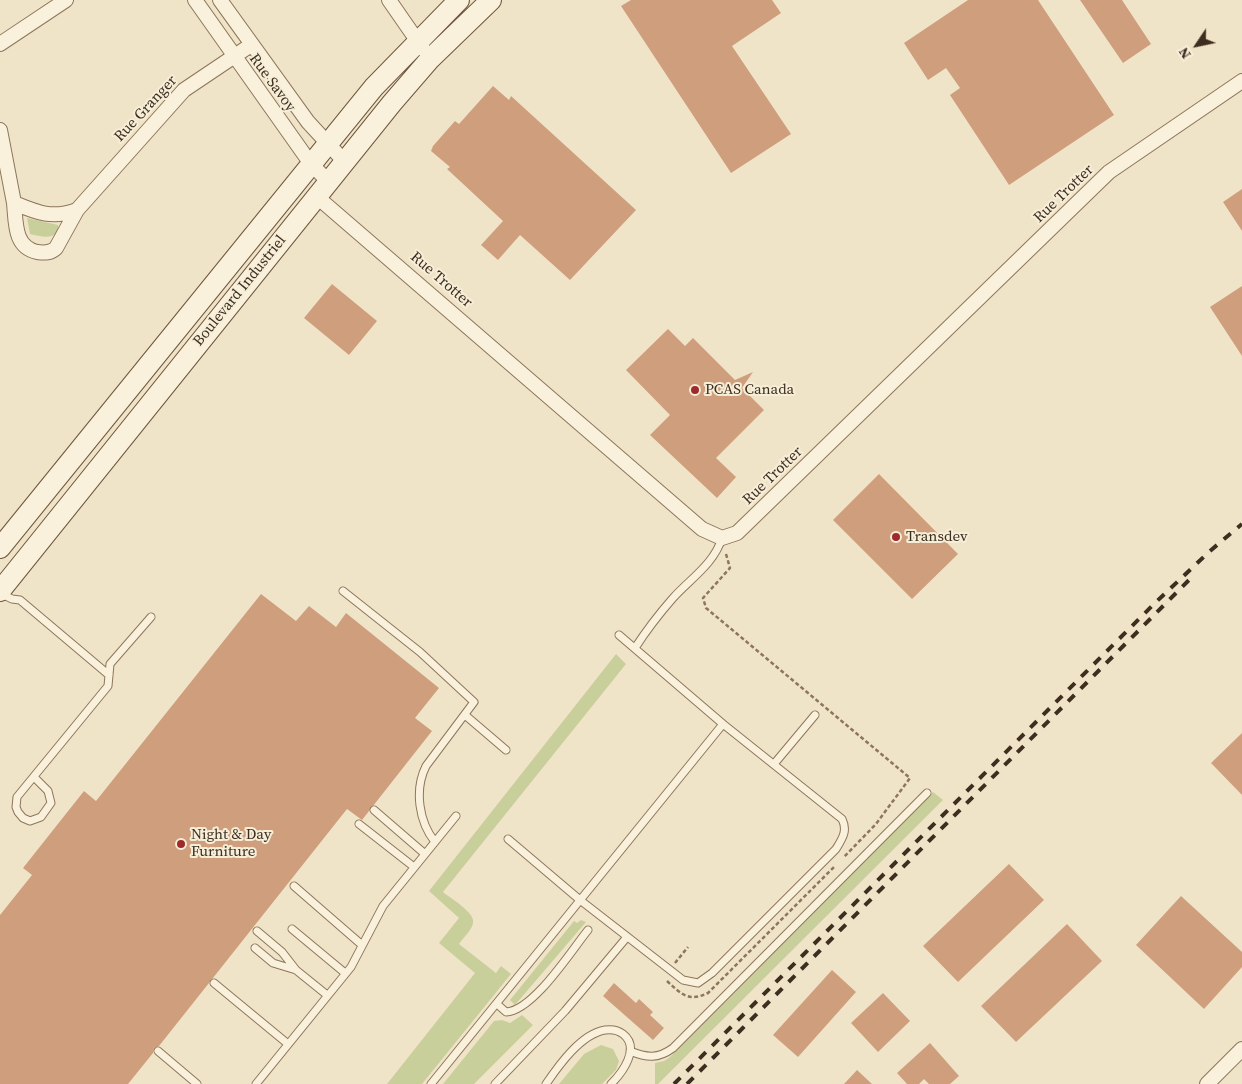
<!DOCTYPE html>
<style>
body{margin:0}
#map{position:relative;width:1242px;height:1084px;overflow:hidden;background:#f0e4c8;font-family:"Source Serif 4",serif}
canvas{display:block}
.north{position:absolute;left:1172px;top:20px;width:50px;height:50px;-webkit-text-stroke:4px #f7eed8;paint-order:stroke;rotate:236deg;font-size:14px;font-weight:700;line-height:20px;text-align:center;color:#3d2e20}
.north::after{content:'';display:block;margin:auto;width:18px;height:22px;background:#3d2e20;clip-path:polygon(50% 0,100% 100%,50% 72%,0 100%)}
</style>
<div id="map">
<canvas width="1242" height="1084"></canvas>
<div class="north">N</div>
</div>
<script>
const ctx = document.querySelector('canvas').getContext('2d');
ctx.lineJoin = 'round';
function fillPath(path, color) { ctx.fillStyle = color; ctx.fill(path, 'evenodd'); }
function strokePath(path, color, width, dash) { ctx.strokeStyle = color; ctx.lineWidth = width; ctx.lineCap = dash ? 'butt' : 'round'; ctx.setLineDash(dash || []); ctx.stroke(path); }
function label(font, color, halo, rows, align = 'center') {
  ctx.font = font + ' "Source Serif 4",serif'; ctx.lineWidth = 4; ctx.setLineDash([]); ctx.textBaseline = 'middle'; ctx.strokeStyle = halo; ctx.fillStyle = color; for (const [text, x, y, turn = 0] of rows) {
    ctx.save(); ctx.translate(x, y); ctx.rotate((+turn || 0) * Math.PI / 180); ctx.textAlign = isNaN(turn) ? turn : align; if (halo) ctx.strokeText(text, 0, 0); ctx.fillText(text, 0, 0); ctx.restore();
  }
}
const green = new Path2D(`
 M27,218l31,7v7c-8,8 -18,4 -28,2z
 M616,654l10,10 -183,228c7,6 33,21 30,31 -1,7 -10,15 -14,21l37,29 5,-7 10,8 -89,110h-35l88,-111 -36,-30 20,-25 -30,-27z
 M933,792l10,8 -285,284h-3v-21l9,-2 6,-4z
 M581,920l5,2 -71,83 -5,-5 64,-79 3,2z
 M522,1015l11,10 -59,59h-31l51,-63 8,-1 8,3z
 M601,1045l12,4 6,12 -3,9 -14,14h-43l25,-30z`);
const building = new Path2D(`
 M631,0h141l9,13 -49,33 59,88 -60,39 -110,-167z
 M968,0h70l76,115 -105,70 -59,-90 10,-7 -14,-20 -18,12 -24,-37z
 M1080,0h42l29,44 -28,19z
 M493,86l16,14 2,-4 125,114 -66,70 -50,-45 -22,25 -17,-15 22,-24 -56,-52 3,-2 -19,-16 2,-5 22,-25 4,3z
 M1242,189v42l-19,-29z
 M332,284l45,37 -28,34 -45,-37z
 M1242,286v70l-32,-49z
 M668,329l17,17 8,-8 42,42 18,-8 -11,16 22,22 -48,48 20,19 -19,21 -67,-63 20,-20 -44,-45z
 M879,474l79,80 -46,45 -79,-79z
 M261,594l35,27 13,-15 27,21 10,-14 93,75 -24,30 17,13 -70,89 -15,-11 -188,237 -5,2 -1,5 -25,31h-128v-169l32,-40 -9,-7 61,-77 12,10z
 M1242,733v62l-31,-32z
 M1009,864l35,36 -86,82 -35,-36z
 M1181,896l61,56v15l-38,42 -68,-64z
 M1067,924l35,37 -86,81 -35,-36z
 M832,970l24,22 -58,65 -25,-22z
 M614,983l22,20 3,-4 14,13 -3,3 14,13 -11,12 -50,-44z
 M883,993l27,28 -32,31 -27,-29z
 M930,1043l29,33 -9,8h-21l-5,-5 -5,5h-12l-10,-11z
 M857,1070l15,14h-28z`);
const path = new Path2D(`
 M726,554l4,14 -27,30 3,10 204,170 -34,46 -32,33
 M675,963l13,-16
 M667,981c15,14 22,21 41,12l127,-127`);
const lane = new Path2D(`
 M343,591l77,61 54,50 -48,64c-12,24 -7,56 9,76
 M0,593l12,6 8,1 89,75
 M635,648c11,-17 24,-34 38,-50 17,-19 41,-34 49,-60
 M465,715l41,35
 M774,764l41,-49
 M34,777l14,14 3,12 -10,14 -11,4 -7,-3 -5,-6 -2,-5 1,-10 91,-111 2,-22 41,-47
 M374,810l51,44
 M359,824l55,43
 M508,839l72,61 103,80 15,3 14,-10 124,-124c6,-10 12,-18 6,-30l-119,-95 -104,-89
 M294,886l68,59
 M292,929l53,44
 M257,931l25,21 14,18
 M255,948l18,15 23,7 31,25
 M214,983l74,61
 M497,1004l9,8c27,-1 65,-61 82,-82
 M158,1051l39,33
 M630,1051c17,7 28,8 43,-3l254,-255
 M256,1084l95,-117 32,-61 73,-90
 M431,1084l292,-360
 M495,1084l70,-73 62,-74
 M546,1084c13,-19 35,-50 59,-54 7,-1 13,0 18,4 18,14 -1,39 -12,50`);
const street = new Path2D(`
 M195,0l116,164 17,17
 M220,0l88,122 36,39
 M389,0l34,49
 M0,44l66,-44
 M0,130l14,73c24,10 38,16 63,7l107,-120 67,-45
 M316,196l386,333 20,9 15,-5 372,-361 133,-91
 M14,203c2,20 0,44 23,49 8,1 14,1 19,-4l21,-38
 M1207,1084l35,-35`);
const secondary = new Path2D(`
 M0,548l374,-461 85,-87
 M0,591l392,-488 38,-44 61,-59`);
const rail = new Path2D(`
 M674,1084l481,-481 55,-52 32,-27
 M687,1084l504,-506`);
const markers = [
 [695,390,5,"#9e2a2b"],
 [896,537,5,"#9e2a2b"],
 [181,844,5,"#9e2a2b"]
];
const streetNames = [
 ["Rue Savoy",272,83,54],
 ["Rue Granger",146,109,-47],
 ["Rue Trotter",1064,194,-44],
 ["Rue Trotter",441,280,41],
 ["Boulevard Industriel",240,291,-51],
 ["Rue Trotter",773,476,-44]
];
const poiNames = [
 ["PCAS Canada",705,390],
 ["Transdev",906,537],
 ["Night & Day",191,835],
 ["Furniture",191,852]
];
fillPath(green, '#c9cf9b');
fillPath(building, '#cf9f7d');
strokePath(lane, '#8d765c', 9);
strokePath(street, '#8d765c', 16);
strokePath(secondary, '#6f573f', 22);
strokePath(path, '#8d765c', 2.5, [4, 2.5]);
strokePath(lane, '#faf1dc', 7);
strokePath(street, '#faf1dc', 14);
strokePath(secondary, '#faf1dc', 20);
strokePath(rail, '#3d2e20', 4, [9, 9]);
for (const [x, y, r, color] of markers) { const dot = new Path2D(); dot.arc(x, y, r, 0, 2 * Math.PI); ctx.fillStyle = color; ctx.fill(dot); strokePath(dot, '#f7eed8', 2); }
label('15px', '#3d2e20', '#f7eed8', streetNames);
label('15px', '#3d2e20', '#f7eed8', poiNames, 'left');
</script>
